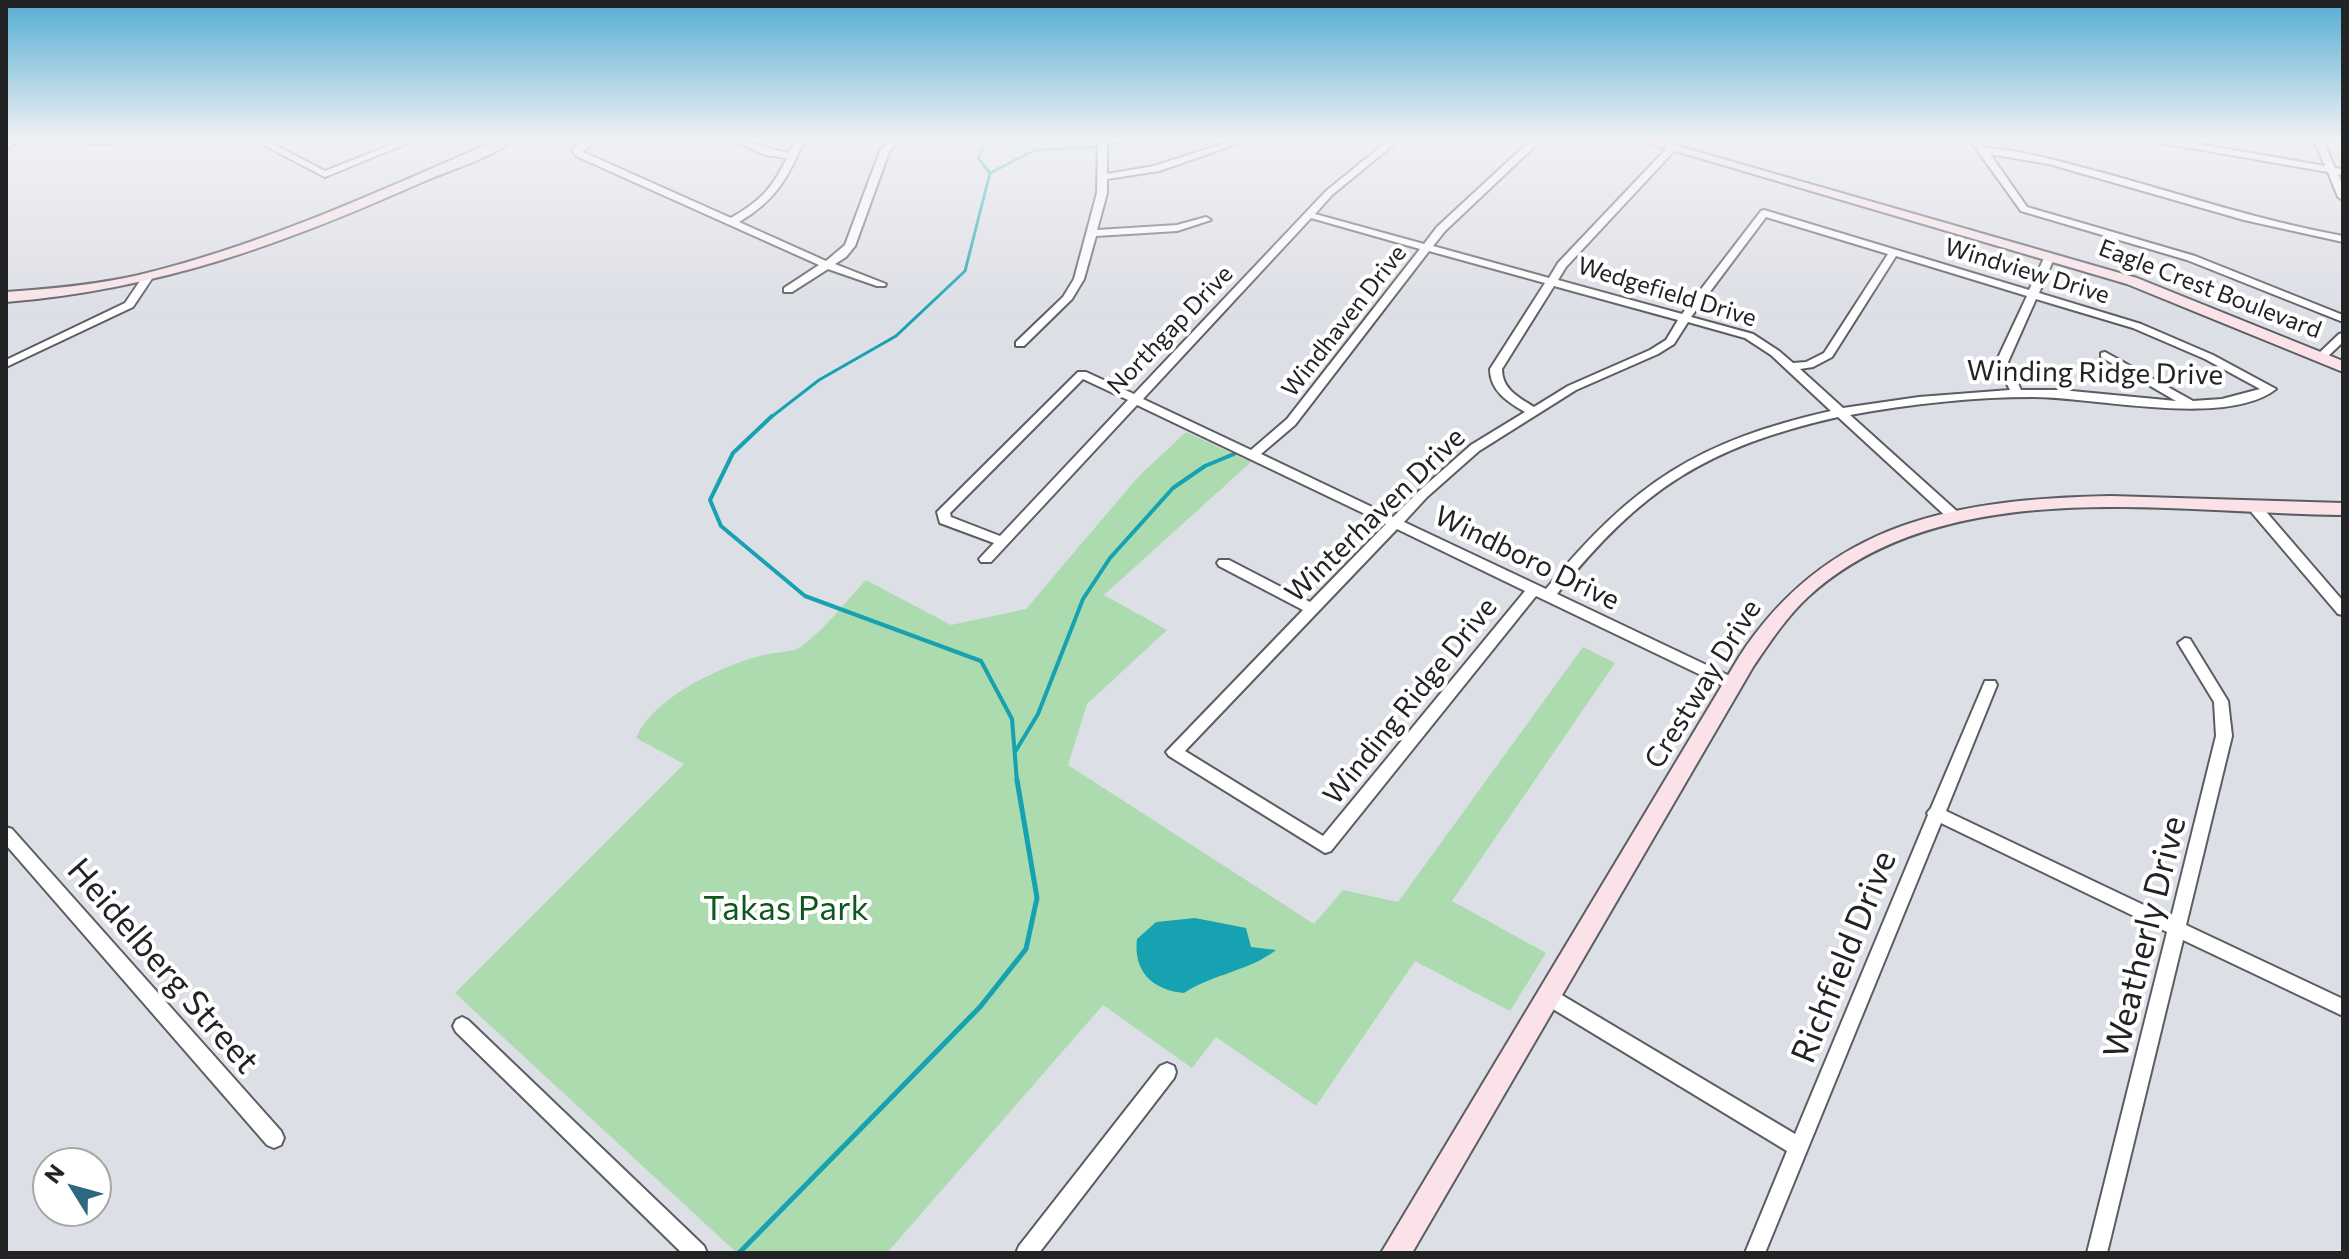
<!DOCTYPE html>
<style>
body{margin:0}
#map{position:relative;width:2349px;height:1259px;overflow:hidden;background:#dddfe6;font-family:Commissioner,sans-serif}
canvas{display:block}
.frame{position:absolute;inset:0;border:8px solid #222325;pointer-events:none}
.north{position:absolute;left:32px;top:1147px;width:80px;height:80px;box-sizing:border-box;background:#fff;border:2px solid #a7a7a8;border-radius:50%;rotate:307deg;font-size:22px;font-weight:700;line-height:32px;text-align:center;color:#222325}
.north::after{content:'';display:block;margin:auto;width:28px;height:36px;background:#2d6780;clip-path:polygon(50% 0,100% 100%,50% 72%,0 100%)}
</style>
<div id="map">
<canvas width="2349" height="1259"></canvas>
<div class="frame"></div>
<div class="north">N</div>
</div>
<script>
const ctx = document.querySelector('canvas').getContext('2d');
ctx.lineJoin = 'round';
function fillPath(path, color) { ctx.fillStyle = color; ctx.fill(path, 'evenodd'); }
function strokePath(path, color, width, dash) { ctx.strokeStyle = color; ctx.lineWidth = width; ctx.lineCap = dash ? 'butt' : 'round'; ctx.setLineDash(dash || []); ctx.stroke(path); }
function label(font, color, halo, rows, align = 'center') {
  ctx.font = font + ' Commissioner,sans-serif'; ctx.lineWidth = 8; ctx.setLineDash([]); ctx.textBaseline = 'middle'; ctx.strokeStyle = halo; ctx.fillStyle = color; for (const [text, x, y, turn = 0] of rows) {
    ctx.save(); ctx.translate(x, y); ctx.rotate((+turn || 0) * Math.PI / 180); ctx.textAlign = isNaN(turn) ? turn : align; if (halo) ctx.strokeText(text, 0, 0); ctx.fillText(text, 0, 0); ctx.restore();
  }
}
const green = new Path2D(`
 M1186,432l65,30 -147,133 63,35 -80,74 -19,61 246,159 29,-34 55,12 185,-255 32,16 -163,238 94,52 -36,58 -95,-50 -99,145 -100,-69 -24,31 -89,-63 -216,248h-150l-282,-260 229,-229 -48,-26c17,-40 83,-71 124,-82 12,-4 33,-3 42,-10 23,-17 43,-44 64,-66l85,45 75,-16 112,-132z`);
const water = new Path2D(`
 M1195,918l51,10 5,19 25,3c-27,21 -63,24 -92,43 -32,-3 -51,-22 -47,-54l19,-17z`);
const streamFar2 = new Path2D(`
 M1110,145l19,-5
 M990,173l45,-23 59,-3
 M770,418l49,-38 77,-44 69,-65 25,-98 -12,-15 9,-18`);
const streamFar1 = new Path2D(`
 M772,416l-39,37 -23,47 11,26 84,70 176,65 31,58 5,63
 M1015,752l23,-38 45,-115 27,-41 63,-70 32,-22 29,-12`);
const stream = new Path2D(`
 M739,1253l241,-246 46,-58 11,-51 -20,-118`);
const minor = new Path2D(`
 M85,140h39l-5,3 -30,1 -3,-1z
 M254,140h11l60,31 78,-31h12l-90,37z
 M585,140h11l-13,12 148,66c29,-17 41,-29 56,-60l-22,-3 -33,-15c19,0 37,10 57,13l7,-13h8c-16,38 -28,60 -65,82l87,39 19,-16 35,-94 10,-11h9l-10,12 -34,94 -9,11 -11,7 51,20 -1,2h-8l-49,-17 -36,23h-8v-4l35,-23 -243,-109 -4,-6z
 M1098,140h9v34l47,-8 81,-26h13l-89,31 -52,8v14l-10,37 80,-5 29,-8 5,3 -34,11 -81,5 -12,43 -12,20 -48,47h-8v-4l47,-45 11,-18 23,-86z
 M1389,140h10l-67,55 -17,19 109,30 13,-17 93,-86h6v4l-91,86 -12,15 116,32 9,-15 111,-117 3,-1 5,3 -2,2 -109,117 -8,13 124,34 79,-103 3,-1 265,80 16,-34 5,-3 5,3 -16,37 102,31 72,31 63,34c-50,39 -181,8 -243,8 -61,0 -123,7 -183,18l110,99 1,3 -1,3h-10l-112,-103c-132,30 -197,72 -281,177l181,86 2,4 -2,4h-10l-192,-92 -205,255 -6,2 -156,-97 -3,-4 137,-142 -84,-44 -2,-3 2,-3h10l81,42 76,-78 -249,-119 -146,157h-10l-2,-3 15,-16 -54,-20 -3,-11 141,-140h8l48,22 192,-203zM1766,217l122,37 -64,99 -18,9 -13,1 -14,-12 -26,-17 -62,-17zM1311,218l109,31 -133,170 -36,31 -108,-51zM1429,251l116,32 -55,86c0,22 18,33 35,43l-54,33 -52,46 -26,26 -132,-63 34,-29zM1896,256l131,40 -31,66 14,28 -91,7 -76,11 -43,-39 13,-2 19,-10zM1554,286l124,34 -12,20 -16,10 -82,36 -34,21c-16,-10 -32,-18 -32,-38zM2036,299l97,29 72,31 55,30 -38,10 -29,2 -88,-49 -4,1v4l75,44 -115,-11h-40l-13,-28zM1688,322l57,16 26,17 60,56c-133,30 -198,72 -285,178l-142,-67 23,-25 52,-46 97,-61 82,-36 16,-10zM1083,379l45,21 -128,136 -49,-19 -1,-4zM1397,529l128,62 -202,245 -138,-85z
 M1970,140h9l7,8c39,3 76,14 114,24 81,22 160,49 243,64v6l-99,-22 -195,-56 -59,-10 37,53 168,49 148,59v7l-156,-62 -166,-49z
 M2157,140h19l149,26 -11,-26h9l12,28 8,1v6l-5,-1 5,12v14l-5,-3 -10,-25 -166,-29z
 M148,274l5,3 -20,30 -127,60v-7l119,-57 19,-28z
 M2343,333v9l-19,18h-8v-4l23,-22z
 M2257,506l5,1 81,94v14l-5,-1 -86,-101 -1,-3 1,-3z
 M2185,638l5,1 38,62 4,35 -46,189 157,74v17l-160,-76 -76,313h-20l80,-321 -226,-109 -176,430h-20l42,-102 -244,-148 -3,-6 3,-6 6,-2 6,2 240,143 133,-319 -1,-2 4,-5 54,-127h10l2,4 -51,126 225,107 45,-182 -2,-34 -36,-59z
 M6,827l6,2 269,302 3,7 -3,7 -7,3 -7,-3 -261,-300z
 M462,1017l6,3 236,226 3,7h-25l-226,-221 -3,-6 3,-6z
 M1167,1063l7,3 2,6 -2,6 -135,175h-23l3,-7 141,-180z`);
const secondary = new Path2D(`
 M6,140h13l-13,10z
 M497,140h16c-19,17 -63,30 -88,41 -142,63 -263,108 -419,121v-10c44,-3 89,-7 133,-17 124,-30 241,-84 358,-135z
 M1638,140h19l480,138 206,83v11l-216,-88z
 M2111,496l232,7v12c-169,-1 -396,-44 -534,81 -22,20 -39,46 -56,71l-341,586h-31l358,-596c89,-137 220,-158 372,-161z`);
const farStreetnames = [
 ["Windview Drive",2027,271,17],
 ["Eagle Crest Boulevard",2210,289,21],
 ["Wedgefield Drive",1667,292,17],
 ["Windhaven Drive",1344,321,-52],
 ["Northgap Drive",1170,330,-46]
];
const streetNames = [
 ["Winding Ridge Drive",2095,373,1],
 ["Winterhaven Drive",1375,515,-44],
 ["Windboro Drive",1527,558,26],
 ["Crestway Drive",1703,684,-58],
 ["Winding Ridge Drive",1410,701,-51]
];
const nearParknames = [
 ["Takas Park",786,909]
];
const nearStreetnames = [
 ["Weatherly Drive",2145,937,-76],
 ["Richfield Drive",1844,957,-68],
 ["Heidelberg Street",163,966,49]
];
fillPath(green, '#abdbaf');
fillPath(water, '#17a2b1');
strokePath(streamFar2, '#17a2b1', 3);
strokePath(streamFar1, '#17a2b1', 4);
strokePath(stream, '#17a2b1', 5);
strokePath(minor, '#5b5d62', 4);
strokePath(secondary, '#5b5d62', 4);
fillPath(minor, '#fff');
fillPath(secondary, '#fae2e8');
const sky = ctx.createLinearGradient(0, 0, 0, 316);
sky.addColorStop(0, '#54add2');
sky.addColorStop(0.44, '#f0f1f4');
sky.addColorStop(1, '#f0f1f400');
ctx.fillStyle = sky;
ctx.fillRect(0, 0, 2349, 316);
label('24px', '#222325', '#fff', farStreetnames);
label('28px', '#222325', '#fff', streetNames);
label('34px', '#0f571f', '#fff', nearParknames);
label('34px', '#222325', '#fff', nearStreetnames);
</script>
